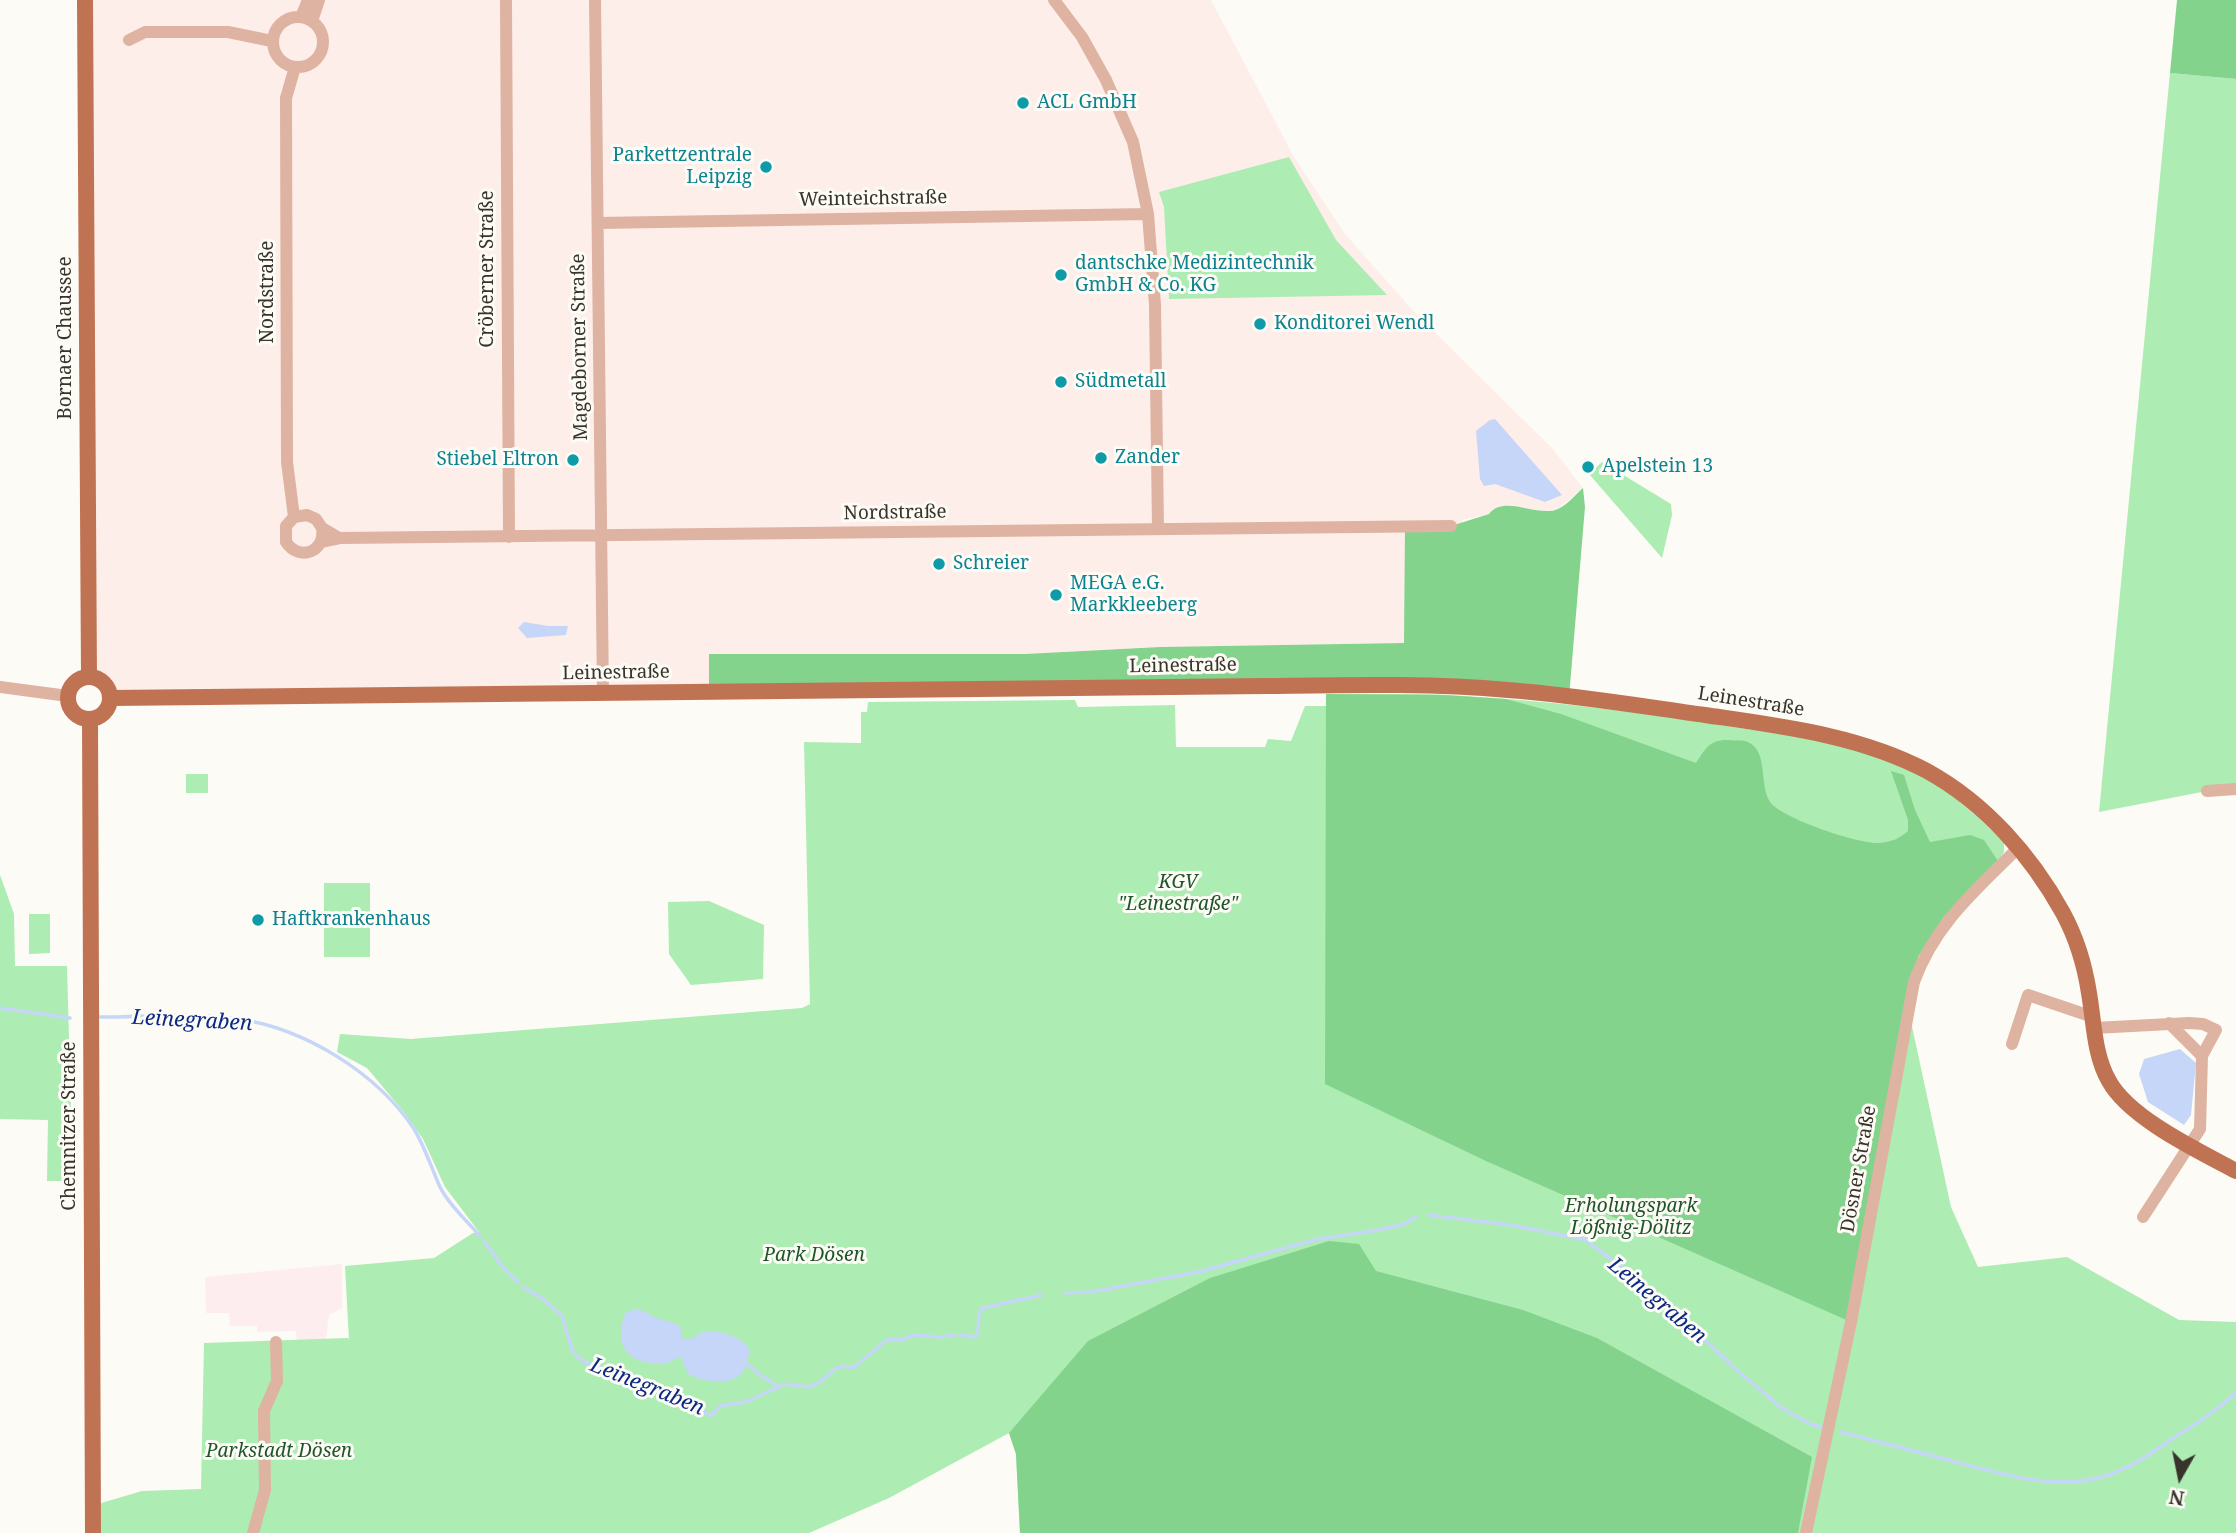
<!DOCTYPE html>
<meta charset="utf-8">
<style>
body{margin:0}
#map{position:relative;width:2236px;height:1533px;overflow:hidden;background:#fdfbf6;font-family:"Noto Serif",serif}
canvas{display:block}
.north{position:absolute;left:2145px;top:1442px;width:70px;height:70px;-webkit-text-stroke:5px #fdfbf6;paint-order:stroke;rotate:189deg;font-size:19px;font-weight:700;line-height:28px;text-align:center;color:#38342a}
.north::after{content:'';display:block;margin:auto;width:24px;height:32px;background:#38342a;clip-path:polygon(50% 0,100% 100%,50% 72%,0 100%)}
</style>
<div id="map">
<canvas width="2236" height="1533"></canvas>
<div class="north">N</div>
</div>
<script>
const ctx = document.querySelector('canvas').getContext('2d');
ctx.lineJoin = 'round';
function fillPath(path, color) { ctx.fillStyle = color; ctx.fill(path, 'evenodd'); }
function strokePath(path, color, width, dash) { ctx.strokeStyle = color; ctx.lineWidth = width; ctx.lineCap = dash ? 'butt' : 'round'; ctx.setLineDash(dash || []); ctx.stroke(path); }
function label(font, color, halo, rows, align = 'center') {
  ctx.font = font + ' "Noto Serif",serif'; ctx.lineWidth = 6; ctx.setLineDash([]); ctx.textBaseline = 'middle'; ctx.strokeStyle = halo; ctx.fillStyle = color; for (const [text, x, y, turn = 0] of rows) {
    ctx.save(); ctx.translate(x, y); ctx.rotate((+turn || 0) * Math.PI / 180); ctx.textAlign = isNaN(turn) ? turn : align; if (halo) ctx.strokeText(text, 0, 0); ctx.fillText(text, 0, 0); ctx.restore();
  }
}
const commercial = new Path2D(`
 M85,0h1126l83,157 51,77 71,80 136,134 31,40 -26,22 -15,1 -25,-4 -24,2 -4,5 -26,6 -58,123 -245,4 -135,7h-315l-1,38 -599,1 -7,-11 -9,-5z`);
const education = new Path2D(`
 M342,1264v44l-13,7 -3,24 -29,4 -1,-12 -39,1v-6h-27l-1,-13h-23l-1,-36z`);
const green = new Path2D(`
 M2170,73l66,6v710l-29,2 -108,21z
 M1289,157l47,83 51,55 -218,4 -5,-92 -5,-15z
 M1602,462l69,42 1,11 -10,43 -73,-84z
 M1326,694c40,1 82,-1 122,1 96,5 190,17 285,32 60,9 125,16 180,44 37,19 62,43 91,71v10l-6,9 -55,57 -25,39 -10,51 43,199 27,60 89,-10 112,63 57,2v211h-1216l-4,-79 -7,-21 -120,65 -80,35h-710l-1,-29 44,-13 59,-2 3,-146 144,-5 1,2 -4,-74 89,-8 39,-25 6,-1 -34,-45 -22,-48 -20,-28 -36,-43 -30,-16 3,-18 71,5 391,-31 8,-4 -6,-262 57,1v-31h6l1,-10 207,-2 3,7 97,-2 1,42h89l3,-8 23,2 14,-35h21z
 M186,774h22v19h-22z
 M0,875l14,39 1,52h52l6,215h-26l1,-61 -48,-1z
 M324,883h46v74h-46z
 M709,901l55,24 -1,54 -72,6 -22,-31 -1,-52z
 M29,914h21v39l-21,1z`);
const forest = new Path2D(`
 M2177,0h59v79l-66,-6z
 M1583,488l2,19 -16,190 -61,-7 -799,2v-38h316l135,-7 244,-4 1,-117h46l38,-12c15,-20 49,4 69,-5 9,-4 17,-14 25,-21z
 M1326,694l118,1 62,4 55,15 135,49c9,-14 14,-24 33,-23 5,1 11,0 16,1 27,8 11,50 29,65 15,14 84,38 105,37 12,-1 20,-4 29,-12v-11l-17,-49 13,4 11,35 15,32 40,-7 14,5 14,21 -55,57 -25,39 -67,365 -365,-161 -161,-77z
 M1329,1241l30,3 17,27 147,39 74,28 215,119 -14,76h-778l-4,-79 -7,-21 79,-92 122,-63z`);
const water = new Path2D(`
 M1495,419l67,76 -17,7 -50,-18 -11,2 -4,-7 -4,-48 14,-11z
 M524,622l24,4h20l-2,9 -39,3 -9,-10z
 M2180,1049l16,14 -5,52 -7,10 -36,-23 -9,-28 5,-15z
 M634,1309l8,1 14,8 21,6 3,2 2,12c11,3 12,-2 21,-6 12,-4 40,5 46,17 1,38 -34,38 -61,25l-7,-17c-6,1 -9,5 -15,6 -36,4 -55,-17 -40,-51z`);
const stream = new Path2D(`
 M0,1008l70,10
 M100,1017c45,0 93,-5 138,2 66,9 139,54 176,110 11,18 17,38 26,58 9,18 27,34 40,49
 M1429,1215l82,10 75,15 47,36 55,48 52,49 42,35 28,16 13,3
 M484,1241l22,30 12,11
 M523,1287l20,12 19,17 11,36 11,10 36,13 15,1 35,18 10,1 29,20h3l8,-9 25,-4 41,-18 22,3 11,-4 17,-15 7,-2 10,2 35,-29 15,1 6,-4 6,-1 25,2 16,-2
 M1065,1293l26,-1 107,-20 120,-33 61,-9 25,-6 12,-7
 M961,1335l12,2 5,-3 1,-21 3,-5 60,-13
 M747,1364l8,6
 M757,1373l22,14
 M1841,1432c35,9 69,18 104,27 49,13 106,32 157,18 26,-7 48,-23 70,-38 22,-14 46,-29 64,-47`);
const minor = new Path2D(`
 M506,0l3,537
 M595,0l8,694
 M1054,0l28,37 24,43 27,62 15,72 7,91 3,224
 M273 42a25 25 0 1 1 50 0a25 25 0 1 1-50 0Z
 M301,17l7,-17
 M312,21l7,-21
 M129,40l16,-8h83l44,9
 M598,223l550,-9
 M294,517l-7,-55 -1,-364 9,-31
 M322,528c4,24 -23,34 -36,14v-16l8,-9 13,-2 9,4 6,9 17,10
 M322,542l19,-4 1110,-12
 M0,687l68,9
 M2207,791l29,-2
 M2169,1023l33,33
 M2094,1028l95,-5 14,1 13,6 -14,26 -2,73 -57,88
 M2012,1044l16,-49 65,22
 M253,1533l12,-43 -1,-79 13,-30 -1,-39
 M1806,1533l45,-211 63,-340c21,-58 62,-92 105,-135`);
const major = new Path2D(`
 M85,0l4,677
 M68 698a21 21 0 1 1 42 0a21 21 0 1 1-42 0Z
 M111,698l1155,-12c81,-1 162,-3 242,4 66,5 132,16 197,25 75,11 154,20 222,56 58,32 104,84 136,142 13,24 22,54 26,80 5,29 5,62 20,88 20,37 90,70 127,90
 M90,719l3,814`);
const markers = [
 [1023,103,7,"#0f9aa8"],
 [766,167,7,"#0f9aa8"],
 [1061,275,7,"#0f9aa8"],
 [1260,324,7,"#0f9aa8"],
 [1061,382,7,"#0f9aa8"],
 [1101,458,7,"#0f9aa8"],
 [573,460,7,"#0f9aa8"],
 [1588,467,7,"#0f9aa8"],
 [939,564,7,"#0f9aa8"],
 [1056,595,7,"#0f9aa8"],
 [258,920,7,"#0f9aa8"]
];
const cultureNames = [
 ["ACL GmbH",1037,103],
 ["Parkettzentrale",752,156,"right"],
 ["Leipzig",752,178,"right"],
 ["dantschke Medizintechnik",1075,264],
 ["GmbH & Co. KG",1075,286],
 ["Konditorei Wendl",1274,324],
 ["Südmetall",1075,382],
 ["Zander",1115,458],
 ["Stiebel Eltron",559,460,"right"],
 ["Apelstein 13",1602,467],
 ["Schreier",953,564],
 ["MEGA e.G.",1070,584],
 ["Markkleeberg",1070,606],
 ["Haftkrankenhaus",272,920]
];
const streetNames = [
 ["Weinteichstraße",873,199,-1],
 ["Cröberner Straße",488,269,-90],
 ["Nordstraße",268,292,-90],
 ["Bornaer Chaussee",66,338,-90],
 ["Magdeborner Straße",580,347,-91],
 ["Nordstraße",895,513,-1],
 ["Leinestraße",1183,666,-1],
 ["Leinestraße",616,673,-1],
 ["Leinestraße",1751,702,9],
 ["Chemnitzer Straße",70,1126,-90],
 ["Dösner Straße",1859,1169,-80]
];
const parkNames = [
 ["KGV",1178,883],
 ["\"Leinestraße\"",1178,905],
 ["Erholungspark",1631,1207],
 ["Lößnig-Dölitz",1631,1229],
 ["Park Dösen",814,1256],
 ["Parkstadt Dösen",279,1452]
];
const waterNames = [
 ["Leinegraben",192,1021,3],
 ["Leinegraben",1657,1301,40],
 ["Leinegraben",647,1387,22]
];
fillPath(commercial, '#feeeea');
fillPath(education, '#fdedef');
fillPath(green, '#adecb3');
fillPath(forest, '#84d38d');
fillPath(water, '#c5d6f8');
strokePath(stream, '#c5d6f8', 3.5);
strokePath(minor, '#deb3a1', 12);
strokePath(major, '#c07353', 16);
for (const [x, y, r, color] of markers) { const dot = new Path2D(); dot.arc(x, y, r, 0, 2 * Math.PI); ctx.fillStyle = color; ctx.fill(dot); strokePath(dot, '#fdfbf6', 2.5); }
label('19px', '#0d838f', '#fdfbf6', cultureNames, 'left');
label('19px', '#38342a', '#fdfbf6', streetNames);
label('italic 19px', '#1f5629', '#fdfbf6', parkNames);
label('italic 21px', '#0b2884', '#fdfbf6', waterNames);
</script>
